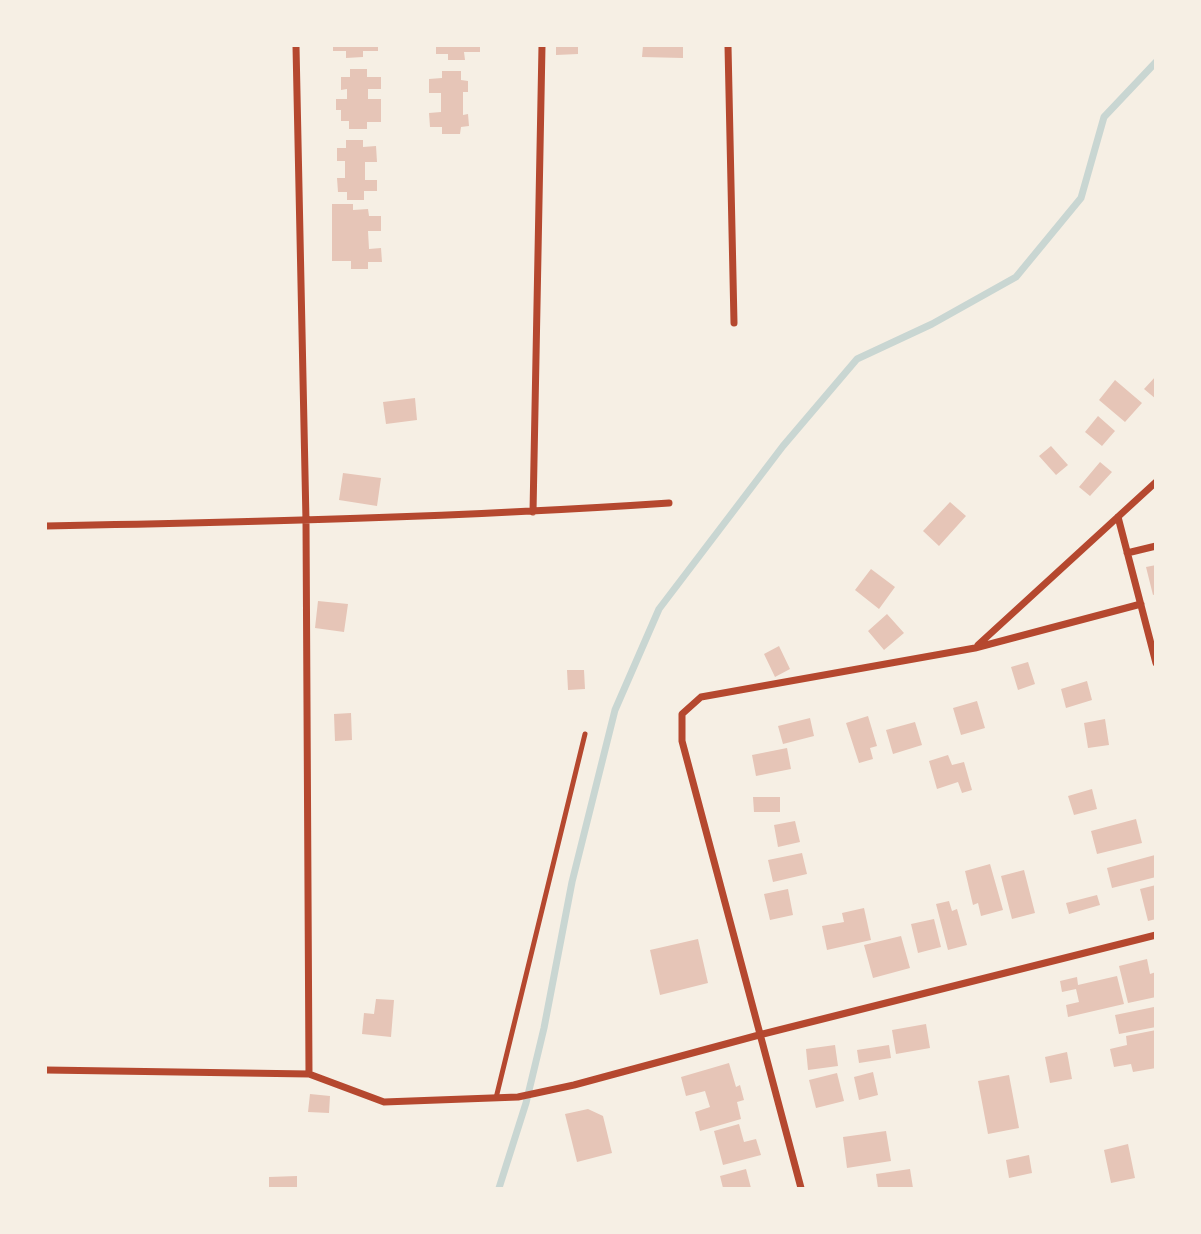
<!DOCTYPE html>
<style>
body{margin:0}
#map{position:relative;width:1201px;height:1234px;overflow:hidden;background:#f6efe4;font-family:Jost,sans-serif}
canvas{display:block}
.frame{position:absolute;inset:0;border:47px solid #f6efe4;pointer-events:none}
</style>
<div id="map">
<canvas width="1201" height="1234"></canvas>
<div class="frame"></div>
</div>
<script>
const ctx = document.querySelector('canvas').getContext('2d');
ctx.lineJoin = 'round';
function strokePath(path, color, width, dash) { ctx.strokeStyle = color; ctx.lineWidth = width; ctx.lineCap = dash ? 'butt' : 'round'; ctx.setLineDash(dash || []); ctx.stroke(path); }
function fillPath(path, color) { ctx.fillStyle = color; ctx.fill(path, 'evenodd'); }
const stream = new Path2D(`
 M499,1188l27,-85 18,-75 28,-146 43,-172 44,-101 124,-163 74,-87 75,-35 84,-47 65,-79 23,-81 52,-55`);
const building = new Path2D(`
 M333,46h45v5h-15v6l-17,1v-7h-13z
 M436,46h44v6h-16l1,8h-17v-6h-12z
 M556,46h22v8l-22,1z
 M643,46h40v12l-41,-1z
 M350,69h17v8h14v12h-13v10h13v23h-14v7h-18v-8h-8v-11h-5v-11h11v-10l-6,1v-13h9z
 M442,71h19v9l7,1v11h-5v23l5,-1 1,12 -8,1 -1,7h-18v-7h-12l-1,-14 12,-1v-19h-12v-14l13,-1z
 M346,140h17v7l13,-1 1,16h-12v18h12v11h-13v9h-17v-8h-9l-1,-14h8v-17h-8v-13h9z
 M332,204h21v6l15,-1 1,7h12v15h-13l1,18 12,-1 1,14h-14v7h-17v-8h-19z
 M1156,376v23l-12,-10z
 M1115,380l27,23 -17,19 -26,-22z
 M415,398l2,22 -31,4 -3,-22z
 M1098,416l17,15 -13,15 -17,-14z
 M1051,446l17,19 -12,10 -17,-19z
 M1100,462l12,10 -22,24 -11,-9z
 M343,473l38,5 -4,28 -38,-6z
 M950,502l16,14 -27,30 -16,-15z
 M1156,565v29l-3,1 -7,-28z
 M871,569l24,18 -16,22 -24,-19z
 M318,601l30,3 -4,28 -29,-4z
 M887,614l17,19 -20,17 -16,-19z
 M779,646l11,23 -15,8 -11,-23z
 M1028,662l7,22 -17,6 -7,-23z
 M567,670h17l1,19 -17,1z
 M1087,681l5,19 -26,8 -5,-19z
 M977,701l8,27 -24,7 -8,-27z
 M351,713l1,27 -17,1 -1,-27z
 M868,716l9,30 -7,2 3,11 -14,4 -13,-40z
 M810,718l4,18 -31,8 -5,-18z
 M1105,719l4,26 -21,3 -4,-25z
 M915,722l7,23 -29,9 -7,-24z
 M787,748l4,21 -35,7 -4,-21z
 M948,755l4,10 12,-3 8,28 -10,3 -4,-11 -21,7 -8,-28z
 M1092,789l5,20 -23,6 -6,-19z
 M753,797h27v15h-26z
 M1136,819l6,24 -45,11 -6,-23z
 M795,821l5,21 -22,5 -4,-22z
 M802,853l5,21 -34,8 -5,-22z
 M1155,855l1,22 -44,11 -5,-20z
 M990,864l13,46 -22,6 -3,-13 -5,2 -8,-34z
 M1024,870l11,43 -23,6 -11,-43z
 M1156,885v34l-8,2 -8,-32z
 M788,889l5,26 -23,5 -6,-26z
 M1097,895l3,10 -31,9 -3,-11z
 M949,901l3,10 5,-2 10,36 -19,5 -12,-46z
 M864,908l7,32 -44,10 -5,-24 22,-4 -2,-9z
 M934,919l7,28 -23,6 -7,-29z
 M901,936l9,32 -37,10 -9,-33z
 M698,939l10,44 -48,12 -10,-45z
 M1147,959l3,15 6,-2v25l-28,6 -9,-37z
 M1117,976l7,28 -56,13 -2,-12 13,-3 -3,-13 -14,3 -2,-11 17,-4 1,8z
 M376,999l18,1 -3,37 -29,-3 2,-21 10,1z
 M1154,1007l2,20 -37,7 -4,-19z
 M926,1024l4,24 -34,6 -4,-24z
 M1156,1030v38l-23,4 -2,-8 -17,3 -4,-18 17,-4 -1,-9z
 M835,1045l3,21 -30,4 -2,-21z
 M889,1045l2,13 -32,5 -2,-13z
 M1067,1052l5,27 -22,4 -5,-26z
 M729,1063l7,24 4,-2 4,15 -7,2 4,17 -41,12 -5,-19 15,-5 -5,-16 -19,5 -5,-19z
 M873,1072l5,23 -19,5 -5,-23z
 M837,1073l7,28 -28,7 -7,-28z
 M1009,1075l10,53 -31,6 -10,-53z
 M310,1094l20,2 -1,17 -21,-1z
 M588,1109l15,7 9,37 -35,9 -12,-48z
 M739,1124l5,18 12,-3 5,16 -38,10 -9,-34z
 M886,1131l5,30 -44,7 -4,-31z
 M1128,1144l7,34 -24,5 -7,-33z
 M1029,1155l3,18 -23,5 -3,-18z
 M746,1169l5,19h-28l-3,-12z
 M910,1169l3,19h-35l-2,-14z
 M297,1176v12h-28v-11z`);
const service = new Path2D(`
 M496,1098l89,-364`);
const minor = new Path2D(`
 M296,46l10,475 3,553 75,28 134,-5 56,-12 185,-50 397,-100
 M728,46l6,277
 M533,512l9,-466
 M1118,517l38,146
 M46,526c208,-4 416,-9 623,-23
 M1127,553l29,-7
 M978,645l178,-163
 M46,1070l263,4
 M801,1188l-119,-447v-27l19,-17 274,-49 166,-44`);
strokePath(stream, '#c9d6d2', 7);
fillPath(building, '#e6c5b7');
strokePath(service, '#b5482f', 5);
strokePath(minor, '#b5482f', 7);
</script>
